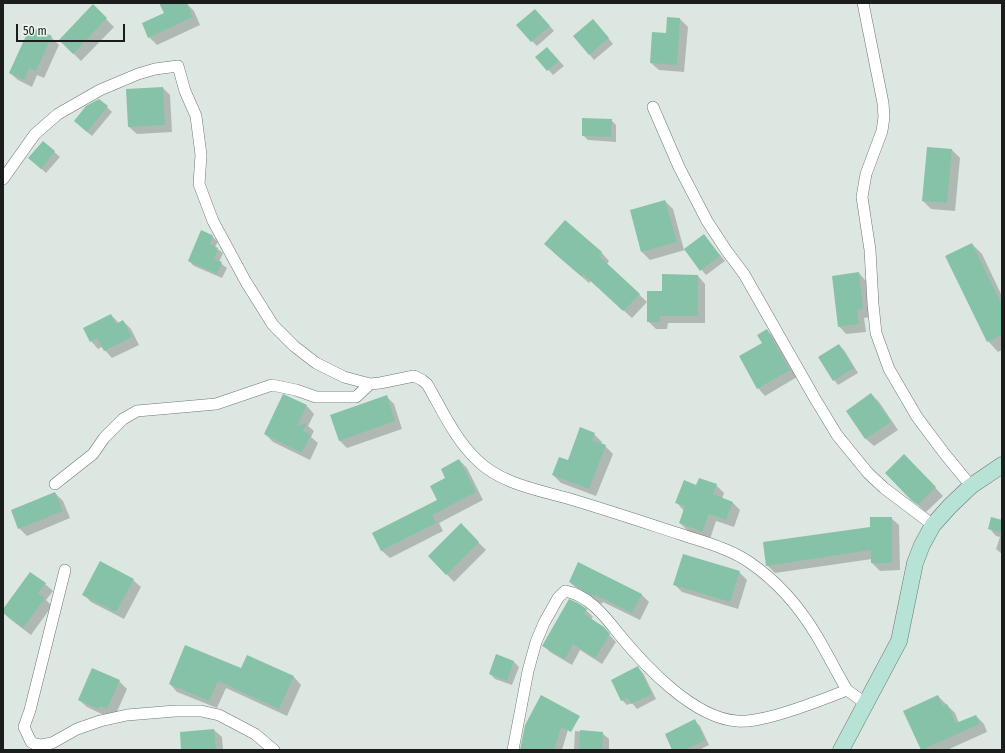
<!DOCTYPE html>
<style>
body{margin:0}
#map{position:relative;width:1005px;height:753px;overflow:hidden;background:#dde7e2;font-family:"Fira Sans Condensed",sans-serif}
canvas{display:block}
.frame{position:absolute;inset:0;border:4px solid #1a1d1c;pointer-events:none}
.scale{position:absolute;left:16px;top:24px;width:109px;height:18px;box-sizing:border-box;border:2px solid #1a1d1c;border-top:0;padding-left:5px;font-size:12px;line-height:14px;white-space:nowrap;color:#1a1d1c;-webkit-text-stroke:3px #ebf4ef;paint-order:stroke}
</style>
<div id="map">
<canvas width="1005" height="753"></canvas>
<div class="frame"></div>
<div class="scale">50 m</div>
</div>
<script>
const ctx = document.querySelector('canvas').getContext('2d');
ctx.lineJoin = 'round';
function fillPath(path, color) { ctx.fillStyle = color; ctx.fill(path, 'evenodd'); }
function strokePath(path, color, width, dash) { ctx.strokeStyle = color; ctx.lineWidth = width; ctx.lineCap = dash ? 'butt' : 'round'; ctx.setLineDash(dash || []); ctx.stroke(path); }
const shadow = new Path2D(`
 M163,3h23l8,8 6,14 -43,20 -8,-8 16,-23z
 M93,6l21,21 -33,34 -21,-21z
 M540,15l14,16 -17,15 -5,-5z
 M680,19l8,8 -4,45 -25,-2 -8,-7 16,-29z
 M598,25l15,19 -19,16 -20,-24z
 M51,37l8,8 -15,33 -7,-3 -5,12 -14,-7 -8,-7z
 M552,53l12,13 -11,9 -16,-18z
 M163,88l7,7 2,37 -35,2 -8,-7z
 M107,107l5,5 -20,24 -12,-10z
 M611,120l5,5v17l-28,-2 -5,-5z
 M43,142l17,15 -14,16 -11,-10z
 M952,150l8,8 -5,53 -24,-2 -8,-8z
 M665,201l8,8 11,41 20,-15 21,26 -19,14 -21,-25 -35,10 -8,-8 -11,-41z
 M565,221l37,32 7,8 -2,3 40,38 -15,16 -41,-37 -2,2 -36,-31z
 M212,236l6,6 -3,5 8,6 -4,9 8,6 -5,10 -28,-12 -5,-5z
 M972,244l10,10 20,42v54l-4,2 -10,-11z
 M859,273l7,8 4,36 -6,1 2,14 -20,2 -7,-8z
 M698,276l7,8v39h-37l-1,6h-11l-8,-8 15,-29z
 M111,315l8,8 4,-2 8,8 8,16 -27,13 -10,-11 -4,2 -7,-8z
 M767,330l8,8 22,39 -32,19 -7,-8z
 M839,345l5,5 14,23 -20,12 -4,-5z
 M871,394l8,8 19,28 -24,16 -8,-7 -19,-28z
 M386,396l8,8 8,25 -55,19 -8,-8z
 M307,406l7,8 -6,12 6,5 -3,6 7,6 -8,17 -37,-18 -8,-8z
 M594,434l8,8 -1,3 4,1 8,8 -17,42 -35,-13 -8,-8 16,-13z
 M459,460l8,8 16,32 -44,23 4,8 -53,27 -8,-7 -9,-18 65,-32 9,-22z
 M912,463l31,33 -17,16 -6,-5 -34,-34z
 M716,485l8,8 -2,6 10,3 8,8 -6,17 -18,-6 -6,18 -22,-8 -8,-8 4,-12 -7,-8 20,-17z
 M55,493l8,8 7,17 -43,18 -8,-8z
 M891,518l8,7 1,45 -20,1 -8,-8v-4l-97,14 -8,-8 104,-37z
 M1002,521v33l-6,-5 4,-12 -4,-1 -7,-8z
 M461,525l25,25 -32,32 -25,-26z
 M739,572l8,8 -9,29 -56,-17 -8,-8z
 M133,580l8,7 -17,32 -33,-17 -8,-8z
 M570,582l71,12 8,8 -9,18 -37,-18 -1,2 -24,-14z
 M45,584l8,7 -7,9 6,6 -21,29 -21,-16 -7,-7v-2z
 M586,610l7,7 -2,2 12,9 13,14 -14,22 -22,-14 -8,15 -22,-13 -6,-6z
 M514,662l5,5 -7,18 -17,-6 -5,-5z
 M638,668l5,5 13,26 -19,10 -5,-6 -5,2 -5,-5z
 M242,670l52,7 7,8 -14,31 -61,-28 -9,20 -40,-16 -7,-8z
 M119,681l8,8 -12,27 -7,-3 -2,3 -19,-9 -8,-7z
 M938,696l17,17 4,10 17,-7 8,8 3,8 -40,18h-25l-18,-39z
 M572,716l-10,34h-41z
 M695,721l5,5 9,19 -10,5h-26z
 M214,730l8,7 1,13h-41z
 M575,731l27,2 7,6v11h-35z`);
const building = new Path2D(`
 M159,3h28l6,14 -45,21 -6,-15 22,-10z
 M93,4l14,14 -34,36 -14,-14z
 M535,9l15,17 -19,16 -15,-17z
 M667,17l13,1 -3,47 -27,-2 2,-31 14,1z
 M593,19l16,19 -20,17 -16,-19z
 M30,27l22,9 -16,35 -7,-3 -5,12 -15,-7z
 M547,47l12,14 -12,10 -12,-14z
 M163,87l2,38 -37,2 -2,-38z
 M99,99l9,7 -21,26 -13,-11 12,-15z
 M582,118l30,1 -1,18 -29,-1z
 M43,141l12,10 -14,18 -13,-11z
 M927,147l25,2 -5,54 -25,-2z
 M665,200l12,42 -36,10 -11,-42z
 M565,220l37,32 -3,4 41,38 -17,17 -40,-37 -2,2 -37,-32z
 M201,230l11,5 1,1 -3,8 8,4 -4,11 8,3 -5,12 -29,-13z
 M704,234l16,22 -20,15 -16,-22z
 M972,243l30,62v30l-15,7 -42,-86z
 M859,272l4,37 -6,1 2,14 -21,3 -6,-51z
 M662,274l36,1v41h-38v6h-13v-31h15z
 M111,314l5,10 7,-4 9,17 -28,14 -7,-13 -7,4 -7,-14z
 M767,329l23,41 -33,19 -18,-33 23,-13 -5,-8z
 M839,344l15,24 -21,13 -15,-24z
 M871,393l20,29 -26,17 -19,-28z
 M283,394l24,11 -10,21 10,-3 -4,8 8,4 -9,18 -38,-19z
 M387,395l8,26 -56,20 -9,-26z
 M580,427l15,6 -3,7 14,5 -17,44 -37,-14 7,-18 9,3z
 M904,454l32,33 -18,18 -7,-5 -26,-27z
 M459,459l17,33 -44,23 4,8 -55,28 -9,-18 65,-33 -7,-14 15,-8 -4,-9z
 M699,478l18,6 -4,10 20,8 -7,18 -17,-6 -7,18 -23,-9 6,-17 -10,-3 9,-23 12,5z
 M55,492l8,19 -45,18 -7,-19z
 M870,517h22v46h-21v-13l-105,16 -3,-24 107,-15z
 M991,517l11,3v13l-14,-4z
 M461,523l18,19 -33,33 -18,-19z
 M683,554l57,17 -10,31 -57,-17z
 M100,561l34,18 -18,33 -34,-17z
 M578,562l64,32 -10,19 -37,-18 -1,2 -25,-15z
 M30,572l16,11 -8,10 7,5 -22,30 -20,-15v-4z
 M569,599l9,4 9,6 -3,5 20,13 6,7 -15,24 -22,-14 -8,15 -23,-13z
 M185,645l56,23 6,-13 47,21 -15,33 -61,-28 -9,20 -40,-17z
 M496,654l18,7 -7,20 -18,-7z
 M638,666l14,28 -21,10 -3,-6 -7,3 -10,-21z
 M92,668l28,12 -13,29 -7,-3 -1,3 -21,-9z
 M541,695l39,21 -9,16 -10,-5 -7,23h-34l5,-25z
 M938,695l5,11 4,-2 9,19 20,-8 4,9 -59,26 -18,-39z
 M695,719l10,21 -20,10h-13l-7,-16z
 M214,729l2,21h-35l-1,-18z
 M580,730l23,2 -1,18h-23z`);
const street = new Path2D(`
 M863,3l20,100 1,14 -2,14 -16,43 -4,23 8,53 3,54 3,29 13,36 28,48 27,36 27,33
 M653,107l26,60 28,54 19,29 18,24 70,123 23,38 31,38 16,15 49,37
 M3,179l32,-45 23,-20 42,-24 38,-16 17,-5 23,-3 7,25 11,25 5,39 -2,29 14,37 33,61 27,43 21,21 22,17 28,14 26,7 10,-1 34,-7 8,4 5,4c15,26 28,55 50,76 24,24 62,30 93,39 37,11 73,23 110,35 23,8 49,14 69,28 28,19 52,47 69,76 10,17 19,35 29,52
 M55,484l38,-30 11,-16 19,-19 14,-8 79,-7 56,-19 24,5 20,7h40l14,-13
 M65,570l-35,140 -6,17 7,15 4,2 6,1 11,-2 25,-14 23,-8 27,-6 48,-4h26l18,4 36,19 19,16
 M513,750l15,-79 8,-29 8,-19 14,-25 7,-7c23,4 39,24 53,42 26,32 75,85 119,88 12,1 24,-2 36,-5 26,-7 49,-16 74,-26l18,13`);
const secondary = new Path2D(`
 M841,750l58,-109 16,-78 7,-18 11,-20 17,-19 21,-20 31,-21`);
fillPath(shadow, '#0003');
fillPath(building, '#86c2a7');
strokePath(street, '#6f7773', 12);
strokePath(secondary, '#6f7773', 17);
strokePath(street, '#fff', 11);
strokePath(secondary, '#b7e2d6', 16);
</script>
